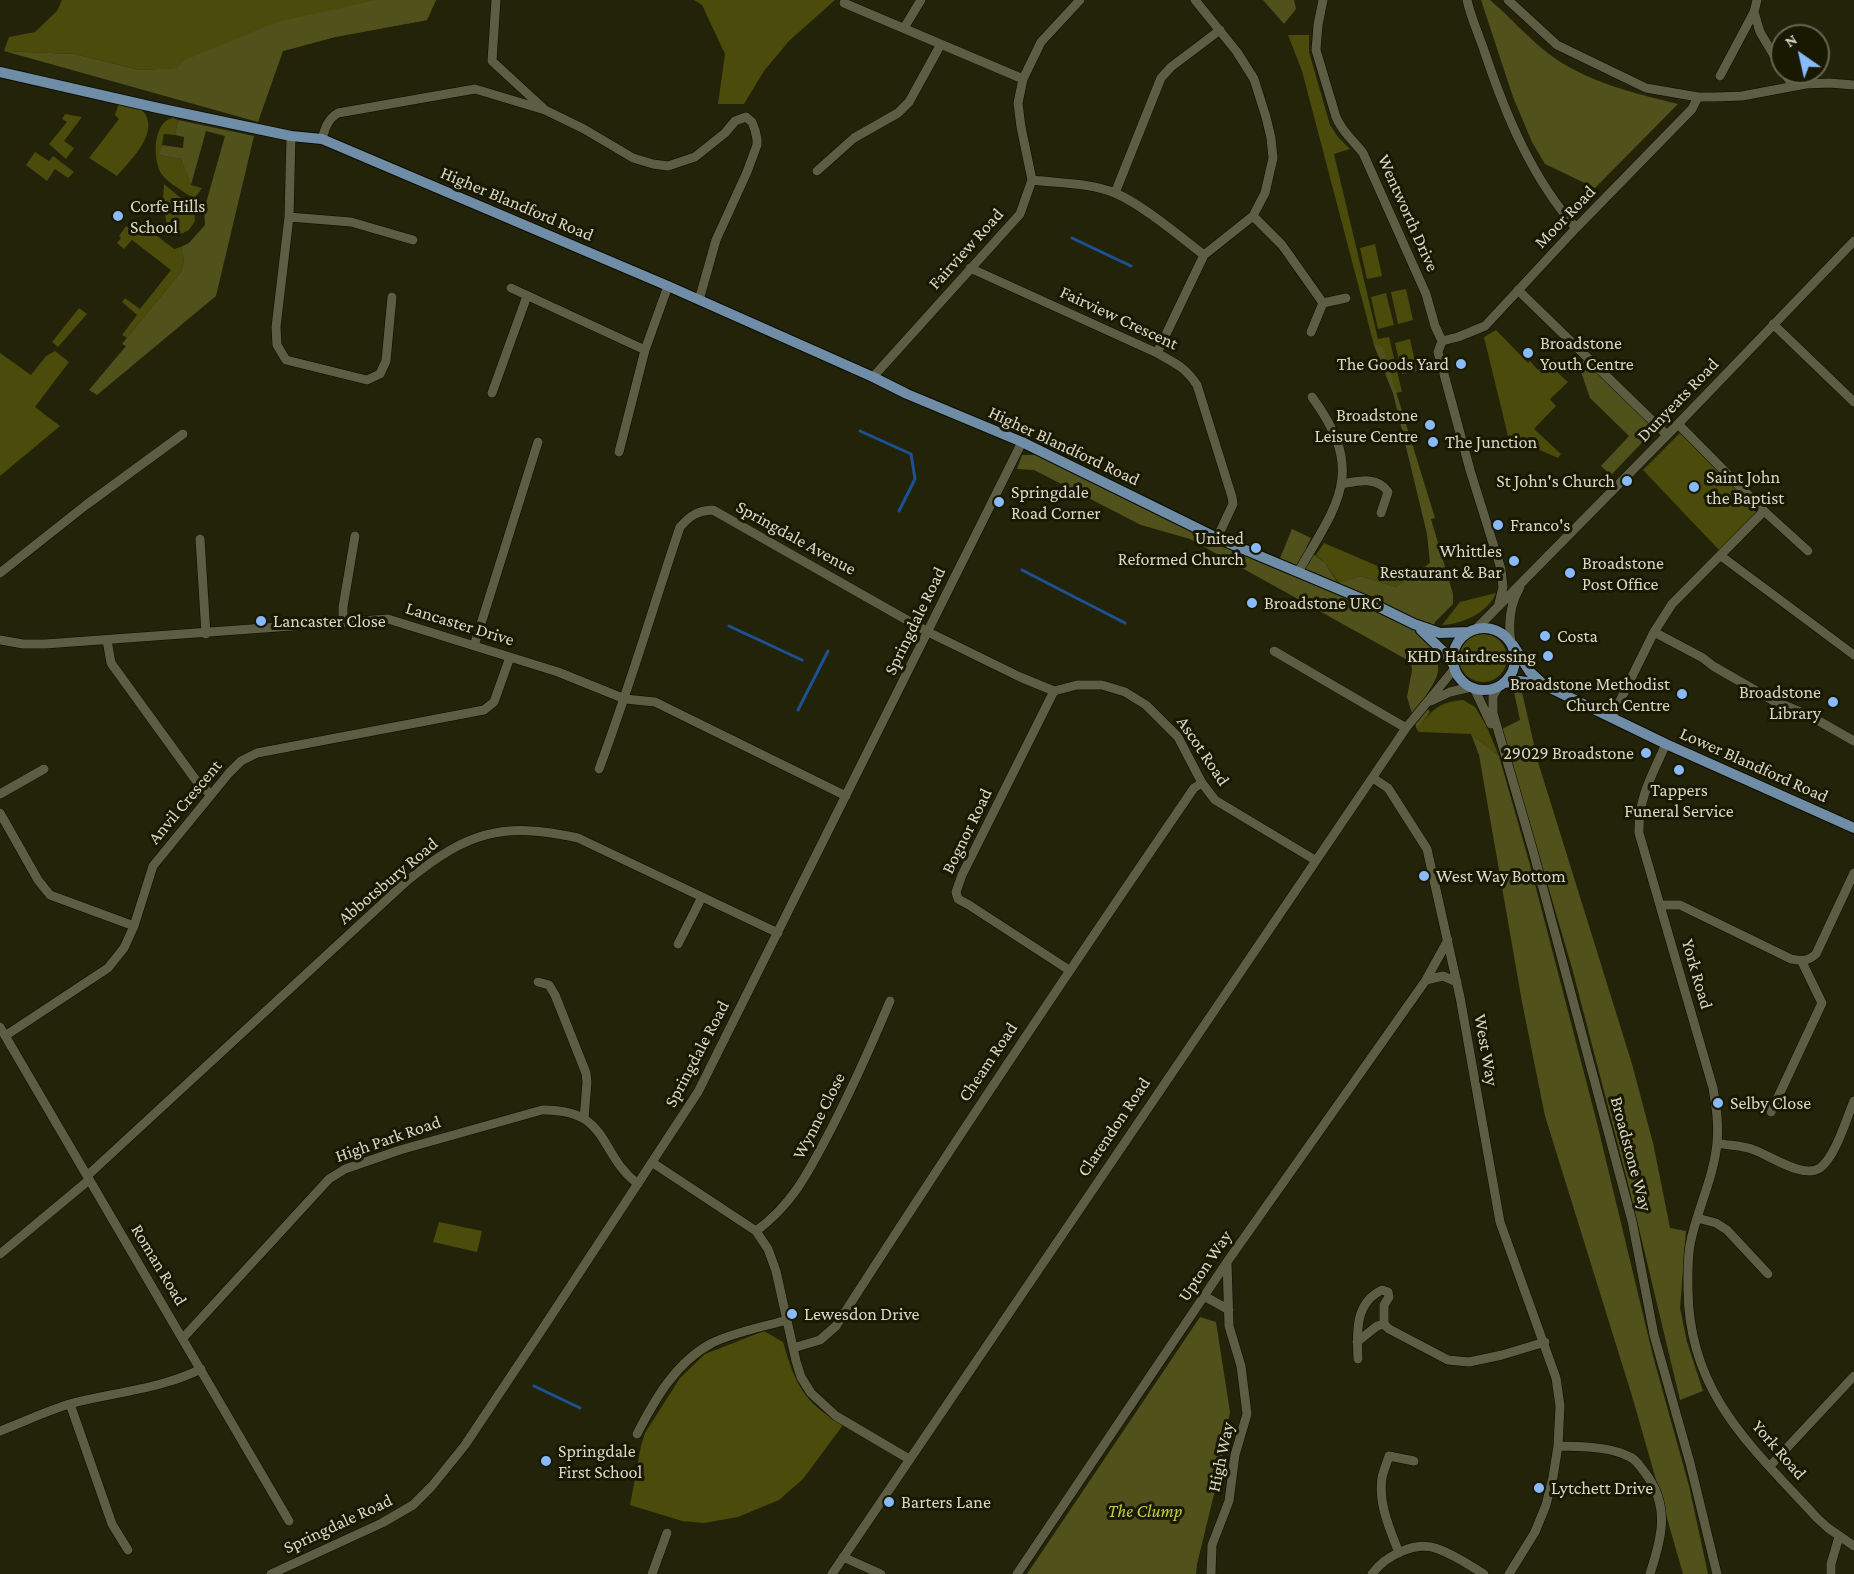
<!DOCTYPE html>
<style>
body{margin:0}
#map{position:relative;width:1854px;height:1574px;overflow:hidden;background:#222309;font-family:"Crimson Pro",serif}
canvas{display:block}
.north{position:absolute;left:1770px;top:24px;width:60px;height:60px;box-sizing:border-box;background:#191902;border:2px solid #656552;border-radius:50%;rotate:326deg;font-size:16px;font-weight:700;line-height:24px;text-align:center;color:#d7d8c9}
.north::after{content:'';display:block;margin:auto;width:21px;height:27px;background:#89bafc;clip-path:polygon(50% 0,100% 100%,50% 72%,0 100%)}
</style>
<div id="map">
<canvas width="1854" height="1574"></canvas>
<div class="north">N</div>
</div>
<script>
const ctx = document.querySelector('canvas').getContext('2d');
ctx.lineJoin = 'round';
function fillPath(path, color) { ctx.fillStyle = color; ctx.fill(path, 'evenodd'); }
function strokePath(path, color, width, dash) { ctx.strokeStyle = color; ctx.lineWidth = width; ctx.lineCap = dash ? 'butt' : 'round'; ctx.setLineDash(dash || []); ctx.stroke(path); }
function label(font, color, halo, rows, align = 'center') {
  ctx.font = font + ' "Crimson Pro",serif'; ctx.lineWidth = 6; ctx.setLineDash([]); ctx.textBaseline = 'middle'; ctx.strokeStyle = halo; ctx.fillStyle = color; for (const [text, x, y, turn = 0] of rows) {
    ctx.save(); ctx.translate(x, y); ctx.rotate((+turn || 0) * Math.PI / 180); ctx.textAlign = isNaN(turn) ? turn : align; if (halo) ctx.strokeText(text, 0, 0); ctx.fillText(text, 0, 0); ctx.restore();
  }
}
const green = new Path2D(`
 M62,0h374l-9,20 -92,17 -52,14 -77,16 -66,3 -66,-16 -70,-3 5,-14 26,-5 22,-21z
 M694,0h141l-46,41 -25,30 -20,33h-26l7,-50 -23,-49z
 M1288,35h21v17l21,73 8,12 12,12 -16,5 44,185 11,-2 13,55 -9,1 -19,-48 -72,-274z
 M120,100c6,2 18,5 22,10 20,21 -12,51 -25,66l-28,-18 30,-39 -4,-4z
 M65,114l17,3 -18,24 10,7 -8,11 -17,-15 18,-22 -5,-3z
 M173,118l5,2 -3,15 -11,-1 -4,21 21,4 10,26 11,3 -8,11c-9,-7 -23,-14 -31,-23 -11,-13 -11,-55 10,-58z
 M35,152l14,9 4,-5 21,16 -6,6 -13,-9 -8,12 -21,-16z
 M164,184l30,25 1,12 -6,9 -8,4 -7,-2 -7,-5 -4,-28z
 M126,226l11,8 7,-8 30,23 7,-2 3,14 -3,11 -54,66 -5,-3 15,-20 -15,-13 3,-4 15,11 31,-39 -39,-30 -8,9 -7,-6 4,-5 -2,-2z
 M1375,244l7,32 -15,3 -7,-31z
 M1406,289l7,31 -15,4 -7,-32z
 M1386,293l8,32 -16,4 -7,-32z
 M79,308l8,6 -29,33 -6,-5z
 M1496,330l32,33 2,-2 8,9 9,-7 21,19 -18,17 6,7 -22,23 27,25 -3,4 -50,-22 -24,-99z
 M1410,339l7,32 -15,3 -7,-31z
 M55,351l14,11 -34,45 25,19 -60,50v-123l31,22 15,-19z
 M1681,432l74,76 1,7 -36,36 -77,-81z
 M1324,543l84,36 -12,8 -35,-11 -22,7 -14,-20 -9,-8z
 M1496,593c-8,20 -34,31 -54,32l18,-23z
 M1459 658a24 24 0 1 1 48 0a24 24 0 1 1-48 0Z
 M1463,700l12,7 11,18 13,31 -28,-22 -52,-2 -2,-2c14,-19 21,-28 46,-30z
 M439,1222l43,9 -5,21 -44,-10z
 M764,1331l19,11c12,42 21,61 60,83l-40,54 -24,21 -41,17 -34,6 -22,-2 -52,-16 11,-59 4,-13 35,-55 25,-24z`);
const forest = new Path2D(`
 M377,0h59l-9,20 -92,17 -52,14 -25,71 -254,-71 70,3 66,16 37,-2 8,-8 92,-38z
 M1263,0h31l2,9 -12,15z
 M1481,0h9c20,17 38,38 59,54 37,28 85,39 129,50l-83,84 -50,-24 -13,-22 -19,-45z
 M178,120l76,16 -38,160 -119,99 -8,-5 37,-44 -4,-2 59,-72 3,-11 -3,-14 8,-4 16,-18 -1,-15 21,-74 -19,-5 -15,54 -10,-26 -22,-4 3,-10 21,3 1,-11 -9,-2z
 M1374,345l8,1 53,172 -4,1 22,75v10l-18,18 -6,18c15,32 11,33 -7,62l8,10 -13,18 -10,-33 5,-27 -1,-8 -221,-123 -49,-14 -107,-55 -17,-1 5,-14h15l193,94 46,19 16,-39 19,9 -5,10 19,15 13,20 23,-7 35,11 34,-24 -3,-29 -34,-141z
 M1584,360l72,68 -45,47 -10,-9 28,-30 -39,-38 -11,-32z
 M1514,692h8l16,70 94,302 21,79 17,85 16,3 -6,77 7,34 16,49 -23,9 -50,-209 -58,-223 -70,-239 18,-9z
 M1471,734l28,22 31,109 66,254 57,237 36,130 19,88h-25l-51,-178 -87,-280 -23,-114 -43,-247z
 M1200,1317l16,5 14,90 -13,70 -20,82 -1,10h-169z`);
const stream = new Path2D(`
 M1072,238l59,28
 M860,431l51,23 4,25 -16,32
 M1022,570l103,53
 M729,626l73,34
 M798,710l30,-59
 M534,1386l46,22`);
const minor = new Path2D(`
 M496,0l-4,61 51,47
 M1323,0l-5,25 -2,25 20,67c6,15 17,23 27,36l63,141 9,32 7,15
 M1467,0c4,18 12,35 18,53 21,63 47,125 91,175
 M1508,0l49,45 89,43 52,9h17l27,-1 64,-12 23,-1 25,2
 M844,3l179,76
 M1754,12l6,20 22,37
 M904,28l17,-28
 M1784,72l9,14
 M1720,76l34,-64 3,-12
 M291,136l-2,81 -13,110 1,18 9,15 81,20 13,-6 6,-13 6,-64
 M322,139c3,-11 6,-20 16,-26l137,-24 70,21 39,19 49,29 20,6 15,2 27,-9 30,-24 10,-12 11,-4 6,5 3,8 2,9v6l-10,27 -31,68 -17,60
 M817,171l37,-33 44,-25 11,-11 32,-58
 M1032,180c25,3 60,3 83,13 28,12 64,43 89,62
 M1115,193l46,-115 10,-11 49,-37
 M1253,216l29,29 41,58 23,-5
 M289,217l62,5 62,18
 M970,268l187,85c18,10 28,14 40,32l35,112 1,7 -16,34
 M511,288l134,62
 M1518,290l149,145
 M1773,324l81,78
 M1311,332l12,-29
 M1442,341l16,-4 27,-11 91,-98 116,-119 6,-12
 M1442,341l-4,11 32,118 31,99 2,18 -4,16
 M1157,353l47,-98 49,-39 12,-23 8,-35 -2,-20 -5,-21 -12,-38 -17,-27 -42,-52
 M873,377l147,-163 12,-34 -11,-53 -3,-24 5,-24 18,-37 39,-42
 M492,393l35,-97
 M1678,424l86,87 44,40
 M619,452l26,-102 23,-64
 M1342,484c16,-3 36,-8 46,8l-7,21
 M200,539l6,95
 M1721,556l133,99
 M1298,572c40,-69 69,-100 14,-175
 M0,573l86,-68 97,-71
 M343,623v-16l12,-71
 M1476,629l202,-205 176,-183
 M1654,632l49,26 10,8 61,35 36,15 44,25
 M0,640l23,4h22l343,-25 170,53 67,27 30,3 191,94
 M107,640l4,23 84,116 16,16
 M1511,642c-3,-19 -1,-38 9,-55
 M474,646l64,-204
 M1274,651l132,77
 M1499,686l-6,10v17l40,138 99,370 22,114 36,128 27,111
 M1474,688l17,36
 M1054,691l-92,184 -6,17 2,7 11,6 100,65
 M1431,701l19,-9 21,-5
 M1612,717l42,-85 18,-28 92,-93
 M1666,744c-14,31 -28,54 -27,89l74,255c3,18 6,36 4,55 -3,33 -19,65 -26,97 -4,16 -3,34 -3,50 1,104 64,157 129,228l11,10 26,18
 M599,769c30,-80 54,-162 81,-242 11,-12 17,-16 33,-17l215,122 92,45 34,14 23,-6h25l23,7 21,13 32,32 24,46 13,17 100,60
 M1373,778l15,10 39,61 33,148 40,225 56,156 4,28 -2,40 -5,31 -7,28 -11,27 -26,42
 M0,794l44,-25
 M0,813l38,67 12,15 84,31
 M1660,905h20l111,54c11,2 16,3 25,-5l38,-81
 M678,944l24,-47
 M1426,980l17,-4 14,6
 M538,982l11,3 6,10 31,78 1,9 -3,37
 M0,1027l289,494
 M5,1036l103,-68 16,-20 10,-22 19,-60 76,-93 12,-12 16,-8 227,-43 10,-8 16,-45
 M1771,1112l51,-109 -20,-41
 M1717,1143c12,3 26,2 37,7 17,6 49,29 66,18 16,-12 26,-49 34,-67
 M653,1163l103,68 12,18 8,22 20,90 5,16 10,16 25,23 73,43
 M87,1176l321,-296c59,-48 95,-59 170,-42l200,95
 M1697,1218l19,5 11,7 41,44
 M756,1231c37,-27 53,-60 74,-100 22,-42 41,-85 60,-130
 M0,1254l89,-74
 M1204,1296l25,14
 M183,1338l146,-159 16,-10 55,-19 142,-40c69,-1 55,43 96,74
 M1357,1342l20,-16 7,-2
 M793,1348l27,-8 16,-14c116,-181 236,-360 358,-538l8,-5
 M1358,1359c-1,-25 -4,-56 24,-69l6,2 1,5 -5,8v19l5,5 59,31 21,2 33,-7 43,-13
 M70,1404l42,120 16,26
 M0,1431c24,-9 48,-21 73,-28 43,-11 88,-14 128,-34
 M637,1434c18,-35 39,-72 75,-91 23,-11 50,-16 75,-23
 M1558,1446c23,1 51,0 72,11 7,3 11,11 16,17 24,33 16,63 4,100
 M1770,1466l84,-90
 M1399,1553c-9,-24 -21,-49 -17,-75 1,-7 5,-15 7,-22l25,5
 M843,1557l38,17
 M271,1574l111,-51 31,-18 19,-19 33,-41 80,-120 153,-233 324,-650
 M652,1574l15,-41
 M832,1574l574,-846 49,-60
 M1017,1574l210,-312 199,-282 22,-40
 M1211,1574l1,-29 17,-44 6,-46 12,-41 -6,-48 -12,-40 -2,-64
 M1372,1574c13,-18 44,-34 66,-25 17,6 31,16 46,25
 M1831,1574v-10l8,-27`);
const major = new Path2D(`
 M0,72l158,36 133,28 31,3 346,147 205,91 34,17 115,48 195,96 150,63 47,23 26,9 28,-1
 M1453 659a31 31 0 1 1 62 0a31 31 0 1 1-62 0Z
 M1421,630l23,22 9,12
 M1513,645l17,27 14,13 122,59 188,84
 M1504,683l15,-2 22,3`);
const markers = [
 [118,216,6,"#89bafc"],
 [1528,353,6,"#89bafc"],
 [1461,364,6,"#89bafc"],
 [1430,425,6,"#89bafc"],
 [1433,442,6,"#89bafc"],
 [1627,481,6,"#89bafc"],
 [1694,487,6,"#89bafc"],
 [999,502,6,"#89bafc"],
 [1498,525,6,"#89bafc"],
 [1256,548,6,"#89bafc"],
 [1514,561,6,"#89bafc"],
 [1570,573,6,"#89bafc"],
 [1252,603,6,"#89bafc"],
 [261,621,6,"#89bafc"],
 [1545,636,6,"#89bafc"],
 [1548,656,6,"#89bafc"],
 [1682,694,6,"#89bafc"],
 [1833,702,6,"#89bafc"],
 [1646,753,6,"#89bafc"],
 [1679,770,6,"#89bafc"],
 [1424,876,6,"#89bafc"],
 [1718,1103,6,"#89bafc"],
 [792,1314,6,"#89bafc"],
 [546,1461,6,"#89bafc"],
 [1539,1488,6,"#89bafc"],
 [889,1502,6,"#89bafc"]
];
const streetNames = [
 ["Higher Blandford Road",517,204,23],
 ["Wentworth Drive",1408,213,66],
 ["Moor Road",1565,217,-46],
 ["Fairview Road",966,249,-48],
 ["Fairview Crescent",1119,318,25],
 ["Dunyeats Road",1678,400,-46],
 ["Higher Blandford Road",1064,446,25],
 ["Springdale Avenue",796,538,29],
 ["Springdale Road",915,621,-64],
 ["Lancaster Drive",460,624,17],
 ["Ascot Road",1203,751,56],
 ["Lower Blandford Road",1754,765,24],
 ["Anvil Crescent",185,802,-50],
 ["Bognor Road",967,831,-64],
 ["Abbotsbury Road",388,881,-40],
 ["York Road",1697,974,74],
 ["West Way",1486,1050,80],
 ["Springdale Road",697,1054,-62],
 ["Cheam Road",988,1062,-56],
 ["Wynne Close",819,1116,-63],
 ["Clarendon Road",1114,1127,-56],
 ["High Park Road",388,1139,-19],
 ["Broadstone Way",1631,1154,75],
 ["Roman Road",159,1265,59],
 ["Upton Way",1205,1266,-56],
 ["York Road",1779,1450,49],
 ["High Way",1221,1457,-78],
 ["Springdale Road",338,1524,-25]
];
const poiNames = [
 ["Corfe Hills",130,206],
 ["School",130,227],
 ["Broadstone",1540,343],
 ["Youth Centre",1540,364],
 ["The Goods Yard",1449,364,"right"],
 ["Broadstone",1418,415,"right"],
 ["Leisure Centre",1418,436,"right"],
 ["The Junction",1445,442],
 ["Saint John",1706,477],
 ["the Baptist",1706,498],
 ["St John's Church",1615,481,"right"],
 ["Springdale",1011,492],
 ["Road Corner",1011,513],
 ["Franco's",1510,525],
 ["United",1244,538,"right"],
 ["Reformed Church",1244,559,"right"],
 ["Whittles",1502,551,"right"],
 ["Restaurant & Bar",1502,572,"right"],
 ["Broadstone",1582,563],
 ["Post Office",1582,584],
 ["Broadstone URC",1264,603],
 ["Lancaster Close",273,621],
 ["Costa",1557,636],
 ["KHD Hairdressing",1536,656,"right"],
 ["Broadstone Methodist",1670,684,"right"],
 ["Church Centre",1670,705,"right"],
 ["Broadstone",1821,692,"right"],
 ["Library",1821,713,"right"],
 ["29029 Broadstone",1634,753,"right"],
 ["Tappers",1679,790,"center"],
 ["Funeral Service",1679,811,"center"],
 ["West Way Bottom",1436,876],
 ["Selby Close",1730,1103],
 ["Lewesdon Drive",804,1314],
 ["Springdale",558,1451],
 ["First School",558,1472],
 ["Lytchett Drive",1551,1488],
 ["Barters Lane",901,1502]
];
const parkNames = [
 ["The Clump",1145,1511]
];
fillPath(green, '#4b4b0b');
fillPath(forest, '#51511c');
strokePath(stream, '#1c5193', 3);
strokePath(minor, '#0c0c00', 10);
strokePath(major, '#0c0c00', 12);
strokePath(minor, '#5c5d42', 9);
strokePath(major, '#708da8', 10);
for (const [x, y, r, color] of markers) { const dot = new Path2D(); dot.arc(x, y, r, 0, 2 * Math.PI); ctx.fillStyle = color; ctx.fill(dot); strokePath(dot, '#191902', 2); }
label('18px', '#d7d8c9', '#191902', streetNames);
label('18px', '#d7d8c9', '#191902', poiNames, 'left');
label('italic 18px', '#c9cb44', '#191902', parkNames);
</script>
